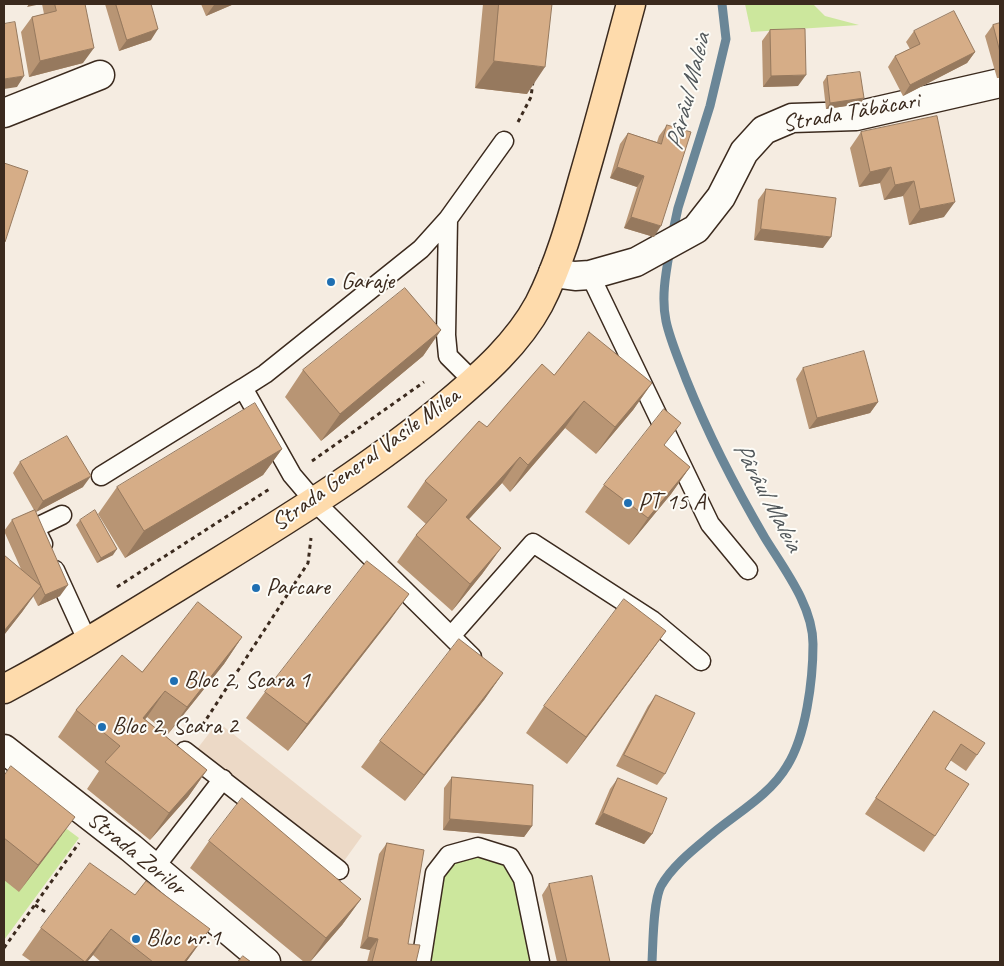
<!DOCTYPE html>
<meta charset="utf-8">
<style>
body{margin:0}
#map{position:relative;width:1004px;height:966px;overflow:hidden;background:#f5ece1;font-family:Caveat,sans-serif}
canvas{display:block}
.frame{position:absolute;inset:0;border:5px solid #3b2a1e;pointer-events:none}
</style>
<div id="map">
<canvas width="1004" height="966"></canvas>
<div class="frame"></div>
</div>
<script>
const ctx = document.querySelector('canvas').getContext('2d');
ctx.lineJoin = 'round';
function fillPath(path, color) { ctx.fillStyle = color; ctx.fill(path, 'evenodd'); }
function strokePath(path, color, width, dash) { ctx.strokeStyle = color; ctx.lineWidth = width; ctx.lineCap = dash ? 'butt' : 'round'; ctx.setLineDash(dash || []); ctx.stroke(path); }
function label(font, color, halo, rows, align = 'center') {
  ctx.font = font + ' Caveat,sans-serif'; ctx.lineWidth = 4; ctx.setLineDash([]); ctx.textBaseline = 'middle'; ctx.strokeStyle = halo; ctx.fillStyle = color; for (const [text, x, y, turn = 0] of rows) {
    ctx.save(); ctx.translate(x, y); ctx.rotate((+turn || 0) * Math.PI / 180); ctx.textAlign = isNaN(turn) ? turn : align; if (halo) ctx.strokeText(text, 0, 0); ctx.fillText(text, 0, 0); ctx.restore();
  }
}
const built = new Path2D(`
 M218,722l144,114 -18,25 -147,-112z`);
const green = new Path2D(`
 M745,4h68l12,12 34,9 -108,7z
 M28,800l51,38 -75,102v-60z
 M480,853l29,9 12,25 14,75h-109l15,-84 11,-18z`);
const stream = new Path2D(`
 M672,236l6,-28 32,-102 16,-67 -4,-35
 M652,962c1,-18 1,-61 9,-76 11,-20 33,-37 51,-52 25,-21 58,-39 75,-68 19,-30 26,-86 26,-122 0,-38 -29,-75 -48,-106 -30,-51 -57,-104 -79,-159 -7,-19 -16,-39 -20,-58 -5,-24 0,-49 4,-72`);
const path = new Path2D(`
 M518,122l13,-25 2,-16
 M312,461l112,-79
 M117,587l154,-99
 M198,732l110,-169 3,-25
 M35,905l12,8
 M4,948l75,-105`);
const service = new Path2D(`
 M448,219l56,-78
 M590,275l120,249 38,46
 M101,476l142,-88
 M43,544l-8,-16 27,-13
 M55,570l32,70
 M451,636l82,-93 119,77 49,41
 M472,657l-157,-155 -23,-27 -49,-87 22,-14 156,-125 27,-30 -2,116 2,21 26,26
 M185,751l154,119
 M155,867l68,-88
 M421,962l14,-89 14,-18 29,-8 32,10 13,22 17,83`);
const minor = new Path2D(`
 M4,113l96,-38
 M553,273l22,3 15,-1 46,-13 60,-33 25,-32 23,-45 20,-22 28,-12 64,-2 144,-33
 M4,749l127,99 135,114`);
const primary = new Path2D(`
 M4,689c72,-38 142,-83 211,-125 81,-50 162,-100 235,-162 33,-28 68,-59 89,-98 20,-39 32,-82 44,-125 17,-58 32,-116 48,-175`);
const wall = new Path2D(`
 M42,4h43l-2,59 -54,14 -8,-45 11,-15 12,-3z
 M105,4h46v36l-32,11z
 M201,4h33l-28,12z
 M483,4h69l-25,90 -52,-6z
 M1000,23v55h-3l-12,-42 8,-11z
 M770,30l28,56 -35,1 -1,-46z
 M914,31l61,21 -8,11 -64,33 -15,-29 7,-11 15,-7 -4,-7z
 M827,76l37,22 -4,6 -34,5 -3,-27z
 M937,116l7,101 -35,8 -6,-29 -19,4 -4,-17 -21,4 -9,-39 11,-16z
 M667,125l-13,112 -30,-9 13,-41 -27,-9 10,-34 8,-11 29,9 2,-6z
 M766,189l57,59 -69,-8 4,-40z
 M441,330l-18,26 -102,85 -36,-44 18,-27z
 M803,368l75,34 -8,11 -61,16 -13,-50z
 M554,375l98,8 -19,27 -37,44 -31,-26 -55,64 -8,-9 -33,36 32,29 -19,26 -30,37 -55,-49 19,-27 10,-11 -19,-17 18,-26 62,-54z
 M665,446l25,21 -19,27 -42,51 -44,-33 19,-27z
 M282,449l-19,26 -138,83 -27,-44 19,-27z
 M20,462l63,25 -47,25 24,84 -22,10 -5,-10 -11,16 -18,23v-80l17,14 -17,-38 8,-11 22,-10 -21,-37z
 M80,520l33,35 -16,8 -21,-38z
 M409,594l-19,26 -102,131 -42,-33 19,-26z
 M666,631l-19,26 -80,107 -41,-31 18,-27z
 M242,637l-18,27 -56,70 -21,-17 -2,2 62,51 -19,27 -38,43 -63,-51 12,-18 -41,-34 18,-27 66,-38z
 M503,673l-19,27 -79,101 -44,-34 19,-26z
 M656,695l9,79 -8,11 -41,-19 32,-60z
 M934,711l43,44 -11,16 -16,-11 -5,9 -10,67 -11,16 -59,-38z
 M4,776l52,67 -37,49 -15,-12z
 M452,777l80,49 -8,11 -81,-7 1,-42z
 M618,778l34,56 -8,10 -49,-20 15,-35z
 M209,841l152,58 -19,26 -32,37h-6l-114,-94z
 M387,843l21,101 8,18h-49l3,-12 -10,-2 19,-94z
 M549,884l61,78h-53l-15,-67z
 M135,895l75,34 -24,33h-85l-8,-7 -6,7h-55l-10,-7 19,-27z`);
const shadedWall = new Path2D(`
 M29,4h12l-14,3z
 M216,4h18l-28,12 8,-11z
 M158,29l-7,11 -32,11 8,-11z
 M94,48l-11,15 -54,14 11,-16z
 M975,52l-8,11 -64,33 7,-11z
 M494,61l51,6 -18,27 -52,-6z
 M806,75l-8,11 -35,1 8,-11z
 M24,76l-7,11 -13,2v-10z
 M864,98l-4,6 -34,5 4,-6z
 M617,167l27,9 -7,11 -27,-9z
 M891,167l-11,16 -21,4 11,-15z
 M914,181l-11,15 -19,4 11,-15z
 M955,202l-11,15 -35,8 11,-16z
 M631,217l30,9 -7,11 -30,-9z
 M761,229l70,8 -8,11 -69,-8z
 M441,330l-18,26 -102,85 19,-27z
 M652,383l-19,27 -37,44 19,-27z
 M584,401l-19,27 -55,64 18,-27z
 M878,402l-8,11 -61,16 8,-11z
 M282,449l-19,26 -138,83 19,-27z
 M520,457l-18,26 -55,60 19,-26z
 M690,467l-19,27 -42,51 19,-27z
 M91,476l-8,11 -47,25 7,-11z
 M501,548l-19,26 -30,37 18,-27z
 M117,549l-4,6 -16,8 4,-5z
 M68,585l-8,11 -22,10 7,-11z
 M41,586l-19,26 -18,23v-4z
 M409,594l-19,26 -102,131 19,-27z
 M666,631l-19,26 -80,107 19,-27z
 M242,637l-18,27 -56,70 19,-27z
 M503,673l-19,27 -79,101 19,-26z
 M165,691l-18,26 -23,27 19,-26z
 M207,770l-19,27 -38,43 19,-27z
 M603,813l49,21 -8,10 -49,-20z
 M75,817l-19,26 -37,49 19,-27z
 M450,819l82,7 -8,11 -81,-7z
 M361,899l-19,26 -32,37 16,-24z
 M111,929l-18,26 -6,7h-2z
 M210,929l-24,33h-2z
 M368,937l10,2 -8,11 -10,-2z`);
const building = new Path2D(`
 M55,4h30l9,44 -54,13 -8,-44 24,-6z
 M116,4h35l7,25 -31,11z
 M499,4h53l-7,63 -51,-6z
 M954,11l21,41 -65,33 -15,-29 25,-12 -6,-13z
 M15,22l9,54 -20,3v-55z
 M1000,23v29l-7,-27z
 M805,29l1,46 -35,1 -1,-46z
 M860,72l4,26 -34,5 -3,-27z
 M937,116l18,86 -35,7 -6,-28 -19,4 -4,-18 -21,5 -9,-40z
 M667,125l24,7 -30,94 -30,-9 13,-41 -27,-9 11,-34 33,11z
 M4,163l24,8 -23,71h-1z
 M766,189l70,9 -5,39 -70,-8z
 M405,288l36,42 -101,84 -37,-44z
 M589,332l63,51 -37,44 -31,-26 -56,64 -8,-8 -54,60 35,31 -31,36 -54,-49 31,-35 -22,-19 54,-60 8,6 55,-63 12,11z
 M864,351l14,51 -61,16 -14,-50z
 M255,403l27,46 -138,82 -27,-44z
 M664,409l17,14 -17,22 26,22 -42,51 -44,-33z
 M67,436l24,40 -48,25 -23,-39z
 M35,510l33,75 -23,10 -33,-75z
 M95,510l22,39 -16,9 -21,-38z
 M4,555l37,31 -37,45z
 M367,561l42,33 -102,130 -42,-32z
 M624,599l42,32 -80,106 -42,-31z
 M198,602l44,35 -55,70 -22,-16 -22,27 64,52 -38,43 -64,-51 15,-16 -44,-36 46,-55 20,17z
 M459,639l44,34 -79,102 -44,-34z
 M656,695l39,18 -30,61 -41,-19z
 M934,711l51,32 -8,12 -16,-11 -16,25 24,15 -34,52 -59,-38z
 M11,766l64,51 -37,48 -34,-27v-62z
 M452,777l81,8 -1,41 -82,-7z
 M618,778l49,20 -15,36 -49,-21z
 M242,798l119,101 -35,39 -117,-97z
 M387,843l37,7 -16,94 12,1 -4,17h-44l6,-23 -10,-2z
 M90,863l45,32 11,-14 64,48 -26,33h-31l-42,-33 -26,33 -44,-34z
 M592,876l18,86h-43l-18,-78z
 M243,956l8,6h-13z`);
const markers = [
 [331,282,5,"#1f6fb2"],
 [628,503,5,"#1f6fb2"],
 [256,588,5,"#1f6fb2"],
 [174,681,5,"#1f6fb2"],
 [102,727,5,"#1f6fb2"],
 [136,939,5,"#1f6fb2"]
];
const streetNames = [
 ["Strada Tăbăcari",851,113,-10],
 ["Strada General Vasile Milea",366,460,-36],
 ["Strada Zorilor",136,854,39]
];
const poiNames = [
 ["Garaje",341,282],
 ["PT 15 A",638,503],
 ["Parcare",266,588],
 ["Bloc 2, Scara 1",184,681],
 ["Bloc 2, Scara 2",112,727],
 ["Bloc nr.1",146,939]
];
const waterNames = [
 ["Pârâul Maleia",689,92,-76],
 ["Pârâul Maleia",767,497,62]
];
fillPath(built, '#ecd9c6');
fillPath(green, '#cce79d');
strokePath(stream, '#6a8697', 9);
strokePath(service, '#3b2a1e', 21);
strokePath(minor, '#3b2a1e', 31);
strokePath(primary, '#3b2a1e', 31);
strokePath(path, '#3b2a1e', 3, [4, 4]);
strokePath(service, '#fdfcf7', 18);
strokePath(minor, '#fdfcf7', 28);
strokePath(primary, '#fedbac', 28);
fillPath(wall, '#b89574');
fillPath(shadedWall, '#96795e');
fillPath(building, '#d6ad87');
strokePath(building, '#96795e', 1);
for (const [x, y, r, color] of markers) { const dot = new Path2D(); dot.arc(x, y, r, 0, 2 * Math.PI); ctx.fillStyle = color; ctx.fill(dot); strokePath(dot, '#fdfcf7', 2); }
label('24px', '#3b2a1e', '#fdfcf7', streetNames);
label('24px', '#3b2a1e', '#fdfcf7', poiNames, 'left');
label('italic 25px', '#52585b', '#fdfcf7', waterNames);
</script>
